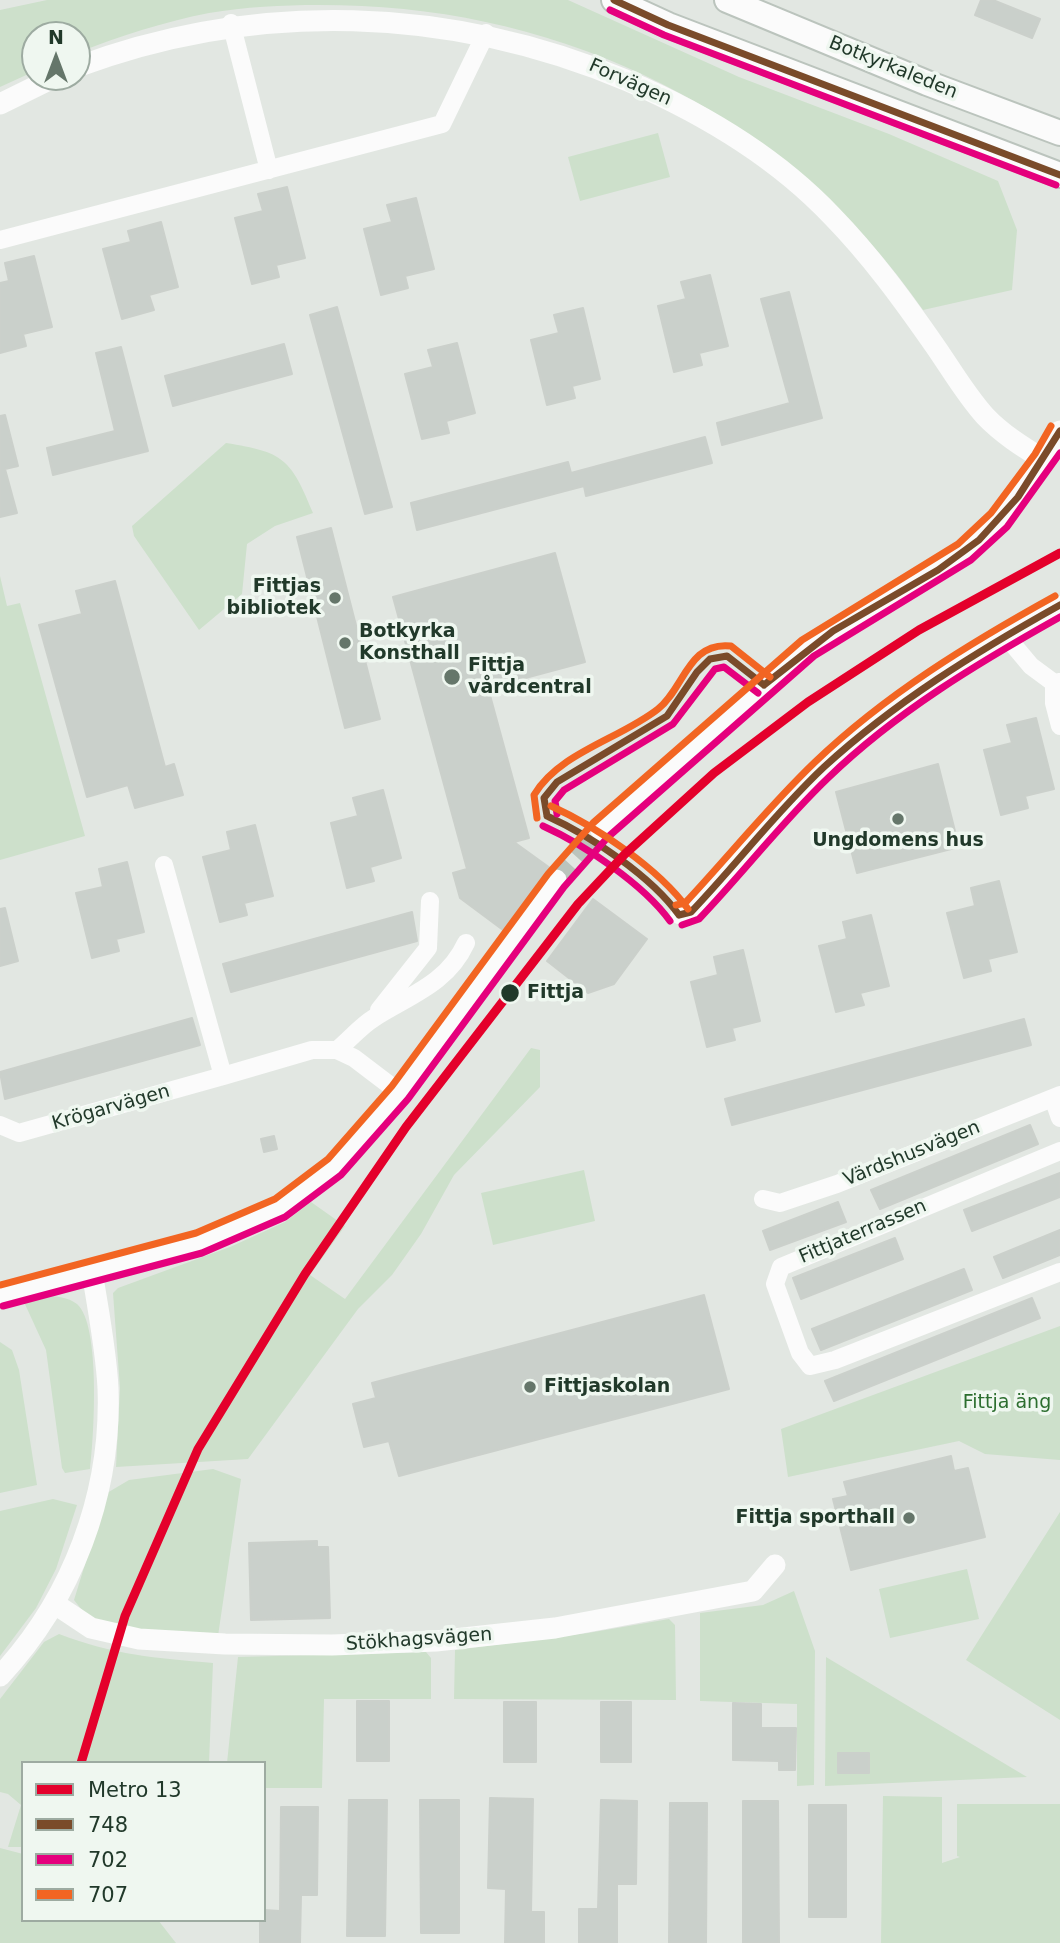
<!DOCTYPE html>
<meta charset="utf-8">
<style>
body{margin:0}
#map{position:relative;width:1060px;height:1943px;overflow:hidden;background:#e2e7e2;font-family:"DejaVu Sans",sans-serif}
canvas{display:block}
.legend{position:absolute;left:21px;top:1761px;width:245px;height:161px;box-sizing:border-box;background:#eff7f0;border:2px solid #9daba1;margin:0;padding:9px 12px;list-style:none;font-size:21px;color:#21392a}
.legend li{display:flex;align-items:center;gap:14px;height:35px}
.legend b{width:35px;border:2px solid #9daba1}
.north{position:absolute;left:21px;top:21px;width:70px;height:70px;box-sizing:border-box;background:#eff7f0;border:2px solid #9daba1;border-radius:50%;rotate:0deg;font-size:19px;font-weight:700;line-height:28px;text-align:center;color:#21392a}
.north::after{content:'';display:block;margin:auto;width:24px;height:32px;background:#65766a;clip-path:polygon(50% 0,100% 100%,50% 72%,0 100%)}
</style>
<div id="map">
<canvas width="1060" height="1943"></canvas>
<ul class="legend">
<li><b style="height:9px;background:#e4002b"></b>Metro 13</li>
<li><b style="height:9px;background:#7a4b2a"></b>748</li>
<li><b style="height:9px;background:#e5007d"></b>702</li>
<li><b style="height:9px;background:#f26522"></b>707</li>
</ul>
<div class="north">N</div>
</div>
<script>
const ctx = document.querySelector('canvas').getContext('2d');
ctx.lineJoin = 'round';
function fillPath(path, color) { ctx.fillStyle = color; ctx.fill(path, 'evenodd'); }
function strokePath(path, color, width, dash) { ctx.strokeStyle = color; ctx.lineWidth = width; ctx.lineCap = dash ? 'butt' : 'round'; ctx.setLineDash(dash || []); ctx.stroke(path); }
function label(font, color, halo, rows, align = 'center') {
  ctx.font = font + ' "DejaVu Sans",sans-serif'; ctx.lineWidth = 7; ctx.setLineDash([]); ctx.textBaseline = 'middle'; ctx.strokeStyle = halo; ctx.fillStyle = color; for (const [text, x, y, turn = 0] of rows) {
    ctx.save(); ctx.translate(x, y); ctx.rotate((+turn || 0) * Math.PI / 180); ctx.textAlign = isNaN(turn) ? turn : align; if (halo) ctx.strokeText(text, 0, 0); ctx.fillText(text, 0, 0); ctx.restore();
  }
}
const green = new Path2D(`
 M47,0h521l171,77 150,57 109,47 19,49 -5,60 -89,20c-127,-185 -338,-294 -561,-304 -51,-2 -103,-1 -153,7 -46,9 -89,23 -132,40v-18h-42v36l-35,16v-77z
 M658,133l12,44 -90,24 -12,-44z
 M226,443c58,9 65,16 87,70l-38,13 -28,18 -5,50 -43,36 -65,-94 -2,-10z
 M0,576l7,30 13,-3 65,233 -85,24z
 M531,1048l9,2v37l-86,88 -33,59 -29,41 -34,34 -110,150 -132,8 4,-79 -7,-95 5,-5 112,-41 55,-25 26,-20 34,24 -35,49 35,24z
 M584,1170l11,51 -102,24 -12,-52z
 M45,1296c11,0 23,1 32,8 24,21 17,133 13,165l-25,4 -3,-5 -16,-118 -22,-48z
 M1060,1326v134l-75,-6 -26,-13 -171,36 -7,-48z
 M0,1342l12,8 7,20 18,115 -37,8z
 M213,1469l28,10 -23,157c-30,-1 -106,-3 -129,-20 -6,-4 -11,-11 -15,-16l33,-107 22,-13z
 M53,1499l24,6 -21,64 -20,39 -36,48v-145z
 M1060,1512v208l-94,-60z
 M967,1569l12,50 -89,19 -11,-49z
 M794,1591l21,60 -1,134 -17,1v-82l-97,-3v-88l63,-8z
 M669,1619l6,6 1,75 -222,-1 1,-49 133,-17z
 M59,1634c55,21 96,24 154,29l-4,100h-186v84h-15l13,-42 -13,-11 -8,-2v-93l44,-57z
 M426,1652l5,6v41h-107l-2,89h-58v-25h-37l11,-106z
 M826,1657l201,120 -202,9z
 M883,1796l59,1v66l18,-6 -3,-1v-52h103v139h-179z
 M0,1848l23,6v66h135l18,23h-176z`);
const building = new Path2D(`
 M981,0h12l47,19 -8,19 -57,-23z
 M287,187l18,71 -29,7 3,12 -27,7 -17,-66 28,-7 -5,-17z
 M416,198l18,71 -29,7 3,12 -27,7 -17,-66 28,-7 -5,-17z
 M161,222l17,65 -29,8 5,15 -32,9 -19,-70 28,-7 -3,-11z
 M34,256l18,71 -29,7 3,12 -26,7v-70l9,-2 -4,-18z
 M710,275l18,71 -29,7 3,12 -28,7 -16,-66 28,-7 -5,-17z
 M789,292l33,126 -100,27 -5,-22 73,-20 -29,-104z
 M337,307l55,200 -27,7 -55,-199z
 M583,308l17,71 -28,7 3,12 -28,7 -16,-65 28,-7 -5,-18z
 M457,343l18,70 -29,8 3,12 -27,6 -17,-65 28,-7 -5,-17z
 M284,344l8,30 -119,32 -8,-30z
 M121,347l27,104 -95,24 -6,-27 68,-17 -19,-78z
 M5,415l13,51 -13,3 12,44 -17,4v-101z
 M705,437l7,26 -126,33 -2,-10 -167,44 -6,-27 157,-41 3,11z
 M331,528l49,191 -35,9 -48,-191z
 M555,553l30,109 -97,26 41,150 -15,4 36,26 -47,62 -43,-32 -7,-25 14,-4 -74,-272z
 M115,581l50,186 9,-3 9,31 -48,13 -7,-23 -41,12 -48,-172 43,-11 -6,-23z
 M1036,718l18,71 -29,7 3,12 -27,7 -17,-65 28,-7 -5,-18z
 M938,764l21,83 -102,26 -21,-81z
 M383,790l18,68 -31,9 4,14 -27,7 -16,-65 27,-7 -5,-18z
 M255,825l18,71 -29,7 3,12 -27,7 -17,-65 28,-7 -4,-18z
 M127,862l17,70 -28,7 3,12 -27,7 -16,-65 27,-6 -4,-18z
 M999,881l18,71 -29,7 3,12 -27,7 -17,-65 28,-7 -4,-18z
 M593,899l54,40 -33,45 -26,9 -41,-32z
 M5,908l13,53 -18,5v-57z
 M412,912l5,29 -186,51 -8,-28z
 M871,915l18,71 -29,7 4,12 -28,7 -17,-66 28,-7 -4,-17z
 M743,950l17,71 -28,7 3,12 -28,7 -16,-65 27,-7 -4,-18z
 M192,1018l8,27 -195,54 -5,-27z
 M1024,1019l7,26 -299,80 -7,-26z
 M1030,1125l8,19 -158,65 -9,-19z
 M274,1136l3,13 -13,3 -3,-13z
 M1060,1173v24l-88,34 -8,-21z
 M838,1202l8,20 -76,28 -7,-19z
 M1060,1230v25l-57,23 -9,-21z
 M895,1238l8,21 -102,40 -8,-21z
 M964,1269l8,21 -151,60 -9,-21z
 M704,1295l25,94 -330,87 -10,-35 -25,6 -11,-43 23,-6 -4,-15z
 M1032,1298l8,20 -206,83 -9,-20z
 M951,1456l3,15 14,-3 17,69 -134,33 -18,-71 15,-3 -4,-14z
 M317,1541v6h11l2,71 -79,2 -2,-77z
 M357,1701h32v60h-32z
 M504,1702h32v60h-32z
 M601,1702h30v60h-30z
 M733,1703l28,1v24h35l-1,42h-16v-9l-46,-1z
 M838,1753h31v20h-31z
 M490,1798l43,1 -2,113h13v31h-39l1,-54 -18,-1z
 M349,1800h38l-2,136h-38z
 M420,1800h39v133h-38z
 M601,1800l36,1 -1,83h-19v59h-38v-34h19z
 M743,1801h35l1,142h-36z
 M670,1803h37l-1,140h-37z
 M809,1805h37v112h-37z
 M281,1807h37l-1,88h-16l-1,48h-40v-23h4v-10l16,1z`);
const tertiaryTunnel = new Path2D(`
 M556,880l45,-50`);
const minor = new Path2D(`
 M231,23l38,147
 M0,240l442,-116 44,-91
 M1005,635l26,31 23,17 6,-1
 M1054,683v20l6,23
 M164,865l59,211 89,-26h25
 M679,915l12,-3c36,-37 68,-77 103,-115 75,-79 170,-140 266,-192
 M379,1010l49,-62 2,-47
 M400,1093l-46,-35 -17,-8c12,-10 24,-24 37,-32 36,-23 73,-34 92,-75
 M1053,1098l7,20
 M0,1125l19,8 204,-57
 M1060,1151l-279,116 -6,17 25,69 10,13 25,-6 225,-88
 M763,1199l17,4 57,-19 223,-89`);
const tertiary = new Path2D(`
 M77,67c180,-67 373,-61 551,14 74,32 148,76 204,135 39,40 71,84 103,130 16,23 31,49 50,70 17,18 38,31 59,44
 M0,104l55,-27
 M601,830l207,-182 156,-96 35,-32 45,-60 16,-29
 M0,1296l199,-53 81,-35 55,-41 65,-74 156,-213
 M55,1604l36,24 48,11 86,5 107,1 104,-4 119,-13 198,-37 22,-26
 M0,1676c72,-77 112,-182 108,-288 -2,-39 -10,-78 -16,-117`);
const secondary = new Path2D(`
 M614,0l54,25 392,150
 M727,0l200,83 133,50`);
const bus1 = new Path2D(`
 M614,0l54,25 392,150
 M764,685l69,-54 105,-61 41,-30 39,-43 42,-66
 M547,816l-3,-18 13,-16 110,-66 30,-44 13,-13 17,-3 37,29
 M547,816c44,20 104,60 132,99
 M679,915l12,-3c45,-47 85,-100 133,-145 71,-65 152,-115 236,-162`);
const bus2 = new Path2D(`
 M610,10l54,25 392,150
 M557,814l-2,-13 9,-11 109,-66 42,-55 9,-2 34,26
 M543,826c42,19 100,58 127,95
 M682,925l17,-6c44,-46 83,-97 129,-141 68,-66 150,-115 232,-161
 M3,1306l199,-53 83,-36 56,-42 67,-76 156,-212 44,-50 206,-181 157,-96 36,-33 53,-74`);
const bus3 = new Path2D(`
 M551,806c46,21 107,62 137,103
 M537,818l-3,-23c26,-43 86,-56 124,-86 26,-20 30,-68 73,-63l39,31
 M676,905l9,-2c44,-47 84,-97 130,-141 71,-68 155,-119 240,-166
 M0,1285l196,-52 79,-34 53,-40 64,-73 156,-212 45,-51 209,-183 156,-96 33,-31 44,-59 16,-28`);
const metro1 = new Path2D(`
 M81,1763l44,-147 73,-167 107,-175 101,-147 172,-223 47,-50 89,-81 94,-71 111,-72 141,-77`);
const markers = [
 [335,598,7,"#65766a"],
 [345,643,7,"#65766a"],
 [452,677,9,"#65766a"],
 [898,819,7,"#65766a"],
 [510,993,10,"#21392a"],
 [530,1387,7,"#65766a"],
 [909,1518,7,"#65766a"]
];
const streetNames = [
 ["Botkyrkaleden",893,68,22],
 ["Forvägen",630,83,24],
 ["Krögarvägen",111,1108,-16],
 ["Värdshusvägen",912,1154,-22],
 ["Fittjaterrassen",863,1232,-23],
 ["Stökhagsvägen",419,1640,-4]
];
const poiNames = [
 ["Fittjas",321,587,"right"],
 ["bibliotek",321,609,"right"],
 ["Botkyrka",359,632],
 ["Konsthall",359,654],
 ["Fittja",468,666],
 ["vårdcentral",468,688],
 ["Ungdomens hus",898,841,"center"],
 ["Fittjaskolan",544,1387],
 ["Fittja sporthall",895,1518,"right"]
];
const stopNames = [
 ["Fittja",527,993]
];
const parkNames = [
 ["Fittja äng",1007,1403]
];
fillPath(green, '#cde0cb');
fillPath(building, '#cad0cb');
strokePath(building, '#cbd0cb', 2);
strokePath(tertiaryTunnel, '#bbc4bd', 21, [21, 10]);
strokePath(secondary, '#bbc4bd', 28);
strokePath(minor, '#fbfbfb', 18);
strokePath(tertiary, '#fbfbfb', 21);
strokePath(secondary, '#fbfbfb', 24);
strokePath(bus1, '#7a4b2a', 7);
strokePath(bus2, '#e5007d', 7);
strokePath(bus3, '#f26522', 7);
strokePath(metro1, '#e4002b', 9);
for (const [x, y, r, color] of markers) { const dot = new Path2D(); dot.arc(x, y, r, 0, 2 * Math.PI); ctx.fillStyle = color; ctx.fill(dot); strokePath(dot, '#eff7f0', 2.5); }
label('19px', '#21392a', '#eff7f0', streetNames);
label('bold 19px', '#21392a', '#eff7f0', poiNames, 'left');
label('bold 19px', '#21392a', '#eff7f0', stopNames, 'left');
label('19px', '#2c6e2f', '#eff7f0', parkNames);
</script>
